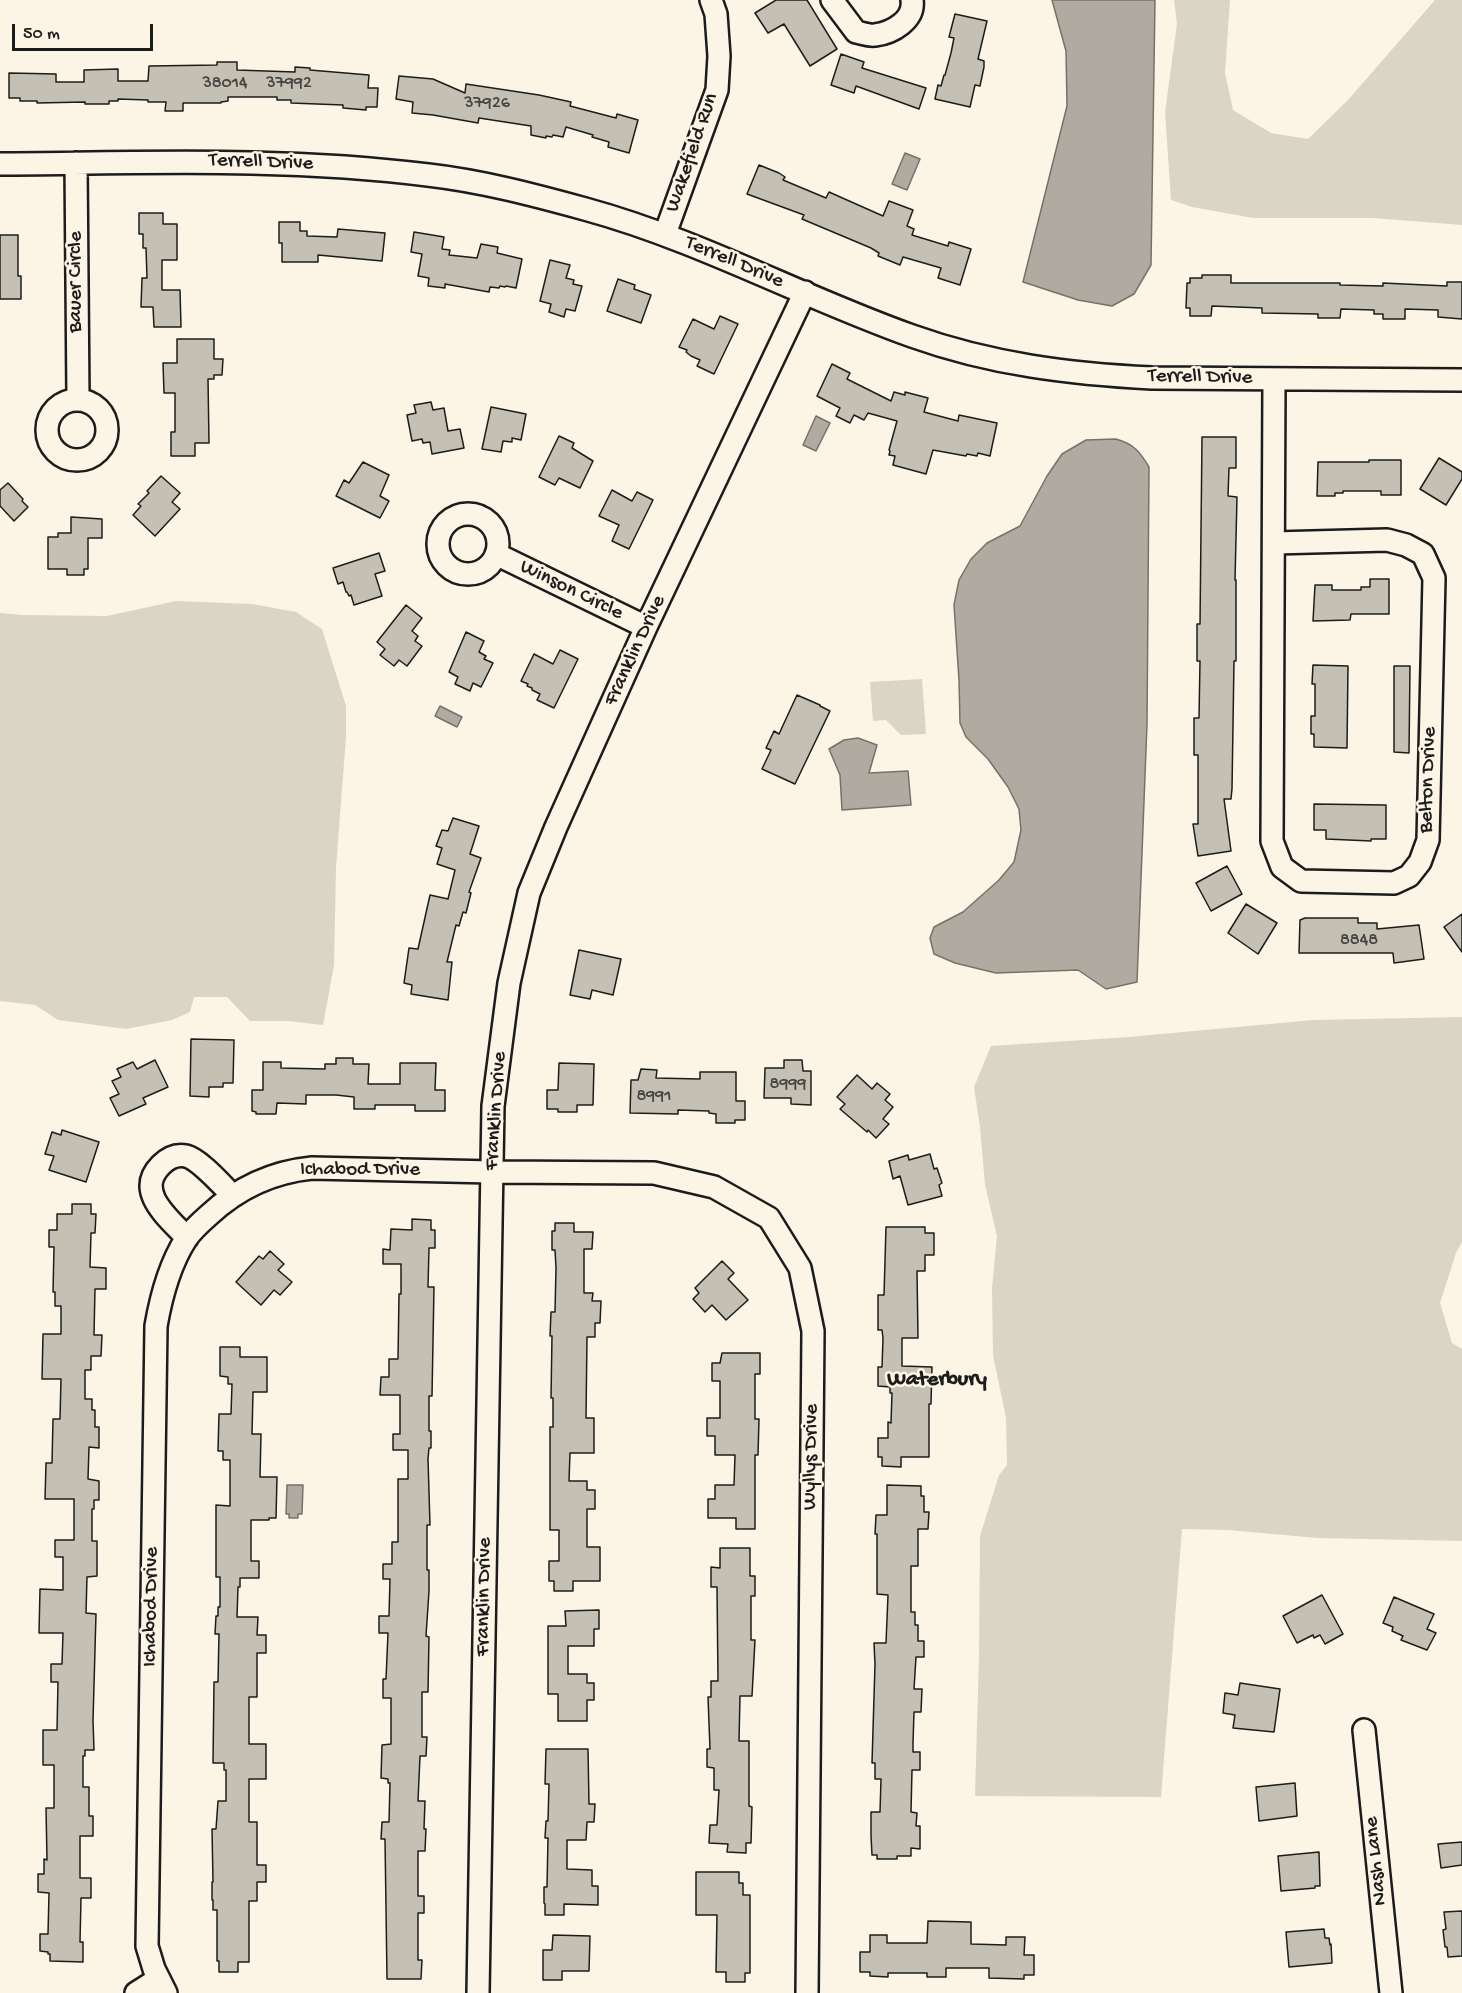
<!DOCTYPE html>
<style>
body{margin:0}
#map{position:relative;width:1462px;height:1993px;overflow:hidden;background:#fcf5e5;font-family:"Gochi Hand",sans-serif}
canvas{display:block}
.scale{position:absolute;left:12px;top:24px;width:141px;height:27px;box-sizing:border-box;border:3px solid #1c1c1c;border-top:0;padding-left:8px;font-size:18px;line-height:21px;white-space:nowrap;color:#1c1c1c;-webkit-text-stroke:4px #fcf5e5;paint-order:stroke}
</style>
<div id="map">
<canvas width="1462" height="1993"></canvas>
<div class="scale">50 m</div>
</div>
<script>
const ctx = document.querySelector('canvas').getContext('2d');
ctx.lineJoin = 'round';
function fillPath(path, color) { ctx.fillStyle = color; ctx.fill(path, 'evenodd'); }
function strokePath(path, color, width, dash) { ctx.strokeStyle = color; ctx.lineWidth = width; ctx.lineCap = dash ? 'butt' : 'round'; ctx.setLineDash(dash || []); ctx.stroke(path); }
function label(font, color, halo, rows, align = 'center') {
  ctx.font = font + ' "Gochi Hand",sans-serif'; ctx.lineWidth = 5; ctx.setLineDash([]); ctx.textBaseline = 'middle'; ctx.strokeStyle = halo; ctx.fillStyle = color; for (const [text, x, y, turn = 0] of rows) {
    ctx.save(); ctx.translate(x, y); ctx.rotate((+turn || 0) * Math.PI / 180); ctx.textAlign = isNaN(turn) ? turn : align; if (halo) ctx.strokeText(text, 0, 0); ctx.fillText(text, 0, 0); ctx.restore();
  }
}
const green = new Path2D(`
 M1174,0h56l-5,73 8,37 38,23 37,6 40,-39 87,-100h27v225l-89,-7h-120l-61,-11 -21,-7 -6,-88 12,-88z
 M176,601l76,3 44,8 26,17 24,77v31l-10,131 -2,97 -11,60 -35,-4h-38l-23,-24h-33l-4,15 -18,8 -46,9 -68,-9 -23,-15 -35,-4v-388l22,2 85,1z
 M922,679l4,55 -25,1 -15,-15 -13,1 -3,-39z
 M1462,1017v225l-6,11 -16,50 12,40 10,6v192l-144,-3 -90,-8 -46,-1 -21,268 -186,-1 4,-140 1,-120 19,-61 8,-10 -1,-47 -13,-63 -1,-67 5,-52 -12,-51 -5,-58 -6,-40 17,-41 138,-9 184,-17z`);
const water = new Path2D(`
 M1052,0h103l-4,265 -17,29 -22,12 -34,-6 -55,-18 44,-176 -1,-55z
 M905,153l15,6 -13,31 -15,-6z
 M816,416l14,7 -14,28 -13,-6z
 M1116,439c18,5 24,13 33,28l-2,257 -10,258 -31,7 -28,-19 -82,3 -41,-10 -21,-9 -4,-16 4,-11 29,-15 36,-32 15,-18 7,-32 -2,-21 -11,-22 -20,-28 -22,-22 -6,-14 -1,-43 -5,-75 5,-25 12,-21 16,-16 33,-17 27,-50 15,-22 24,-14z
 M440,706l22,11 -5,10 -22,-11z
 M858,738l19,7 -8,28 39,-2 3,34 -69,5 -2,-35 -11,-26 15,-9z
 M287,1485h16l-1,29h-4v4h-9v-4h-3z`);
const building = new Path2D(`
 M776,0h31l30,49 -27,17 -26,-42 -16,9 -13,-20z
 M955,14l32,7 -9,38 6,2v6l-4,19 -5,-1 -5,22 -35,-8 3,-14 3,1 3,-11h1l6,-22 3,-15 -5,-1z
 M841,54l23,8 -2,6 64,20 -7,21 -63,-23 -2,7 -23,-8z
 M217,62h20v8l58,2v-5l15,1v2l59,5 -1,13h10l-1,19h-11v3l-23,-2v-3l-52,-2v-3h-14v-3h-49v4l-7,1v1h-38v8h-18l1,-9h-18v-2l-30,-1v2h-9v3h-24v-2l-48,1v-2h-17v-3h-11v-25l47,1v8h28v-12l34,-1v12h30l1,-15 68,-1z
 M399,76l34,3 32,14 1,-9 73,11 32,7 -1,4 46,12 1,-4 21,6 -9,33 -21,-6 1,-5 -17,-5 1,-2 -27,-8 -3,10 -10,-2 -1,2 -6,-1v2l-15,-3v-9l-52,-8 -1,5 -45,-8 -21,-2 1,-11 -17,-3z
 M759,165l20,8 6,4 -2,3 43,18 3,-6 54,24 6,-15 24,9 -6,16 7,3 -2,6 36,11 1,-4 22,7 -11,36 -22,-7 3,-10 -38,-11 -3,8 -22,-9 1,-3 -8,-5 -69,-29 2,-4 -57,-21z
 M139,213h24v11h14v36h-15v30h18l1,37h-27l-1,-20h-12l1,-29h5l-1,-30h-3v-14h-4z
 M279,222h21v9h7v5l30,1 1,-8 47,4 -3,28 -64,-6v7h-36v-19h-3z
 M414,232l30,5 -2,12 8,1 -1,5 28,3 4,-14 17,3 -1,6 25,6 -6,29 -10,-2 -1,1 -5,-1 -1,2 -9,-1 -1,5 -44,-8v4l-17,-2 1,-8 -11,-2 4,-22 -11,-2z
 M0,235h18v41h3v23h-21z
 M550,260l20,5 -4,13 8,2 -1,4 9,2 -7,25 -9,-2 -2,8 -15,-5 2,-8 -11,-3z
 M1202,275h29v8h109v2l43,1v-3l64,3v-4h15v37l-24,-2v-7l-33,-1v10h-22v-5h-9v-4l-33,-1 -1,9h-22v-4l-56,-1v-5l-50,-2 -1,10h-21v-8h-4l1,-25h3v-5h12z
 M618,279l17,6 -1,4 17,6 -10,28 -34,-12z
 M720,316l18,8 -24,50 -17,-8 3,-6 -9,-4 -5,-4 1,-2 -8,-3 14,-28 21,10z
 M177,339h37v20h9l-1,16h-8v4h-6l1,64h-14v13h-24v-24h4v-39h-11l-1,-30h14z
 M832,364l18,9 -3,6 44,22 3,-9 11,3v-3l23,6 -4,14 34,9 1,-6 38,8 -7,33 -12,-3 -1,3 -10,-2 -1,2 -33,-6 -7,24 -33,-9 2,-9 -6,-1 1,-4 -1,-1 8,-29 -29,-8 -4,7 -10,-5 -4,8 -14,-7 4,-8 -23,-12z
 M431,402l2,8 11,-2 4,23 12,-2 4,19 -32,6 -2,-12 -7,1 -1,-4 -10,2 -5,-26 9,-2 -2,-8z
 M491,407l35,7 -5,26 -9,-2v4l-9,-1 -2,11 -19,-3z
 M559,436l15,7 -2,5 21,13 -13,27 -21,-10 -4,7 -16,-8z
 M1202,437h34v31h-7l-1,28 9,1 -2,83h1v81h-2l-2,128 -1,10h-7l7,52 -33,5 -5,-32h5v-69h-4v-37h5l1,-57h-3v-37h3z
 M1439,458l23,14v7l-16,26 -26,-16z
 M1369,460h32v35h-20v-4h-38v2h-8v3h-18l1,-34h51z
 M363,462l26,13 -9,21 9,5 -9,17 -44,-22 8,-16 5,3z
 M161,476l19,17 -8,9 8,7 -25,27 -22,-21 8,-9 -3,-2 11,-11 -2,-2z
 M8,483l15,16 -1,2 6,6 -14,14 -14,-15v-16z
 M612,490l20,11 5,-9 16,8 -24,49 -17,-8 7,-16 -20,-9z
 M71,517l31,2v19h-14v31h-4v6h-17v-6h-19v-32h10v-4h13z
 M379,553l6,18 -10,3 7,22 -28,9 -3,-10 -2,1 -2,-4h-1l-3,-10 -5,2 -5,-16z
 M1370,579h19v35h-38l-1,6 -37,1 2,-36h17v5h29v-3h9z
 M406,605l16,13 -10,13 6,5 -3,5 7,5 -15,20 -8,-6 -5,6 -14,-11 5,-6 -8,-7z
 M466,632l18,9 -5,11 7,4 -2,3 9,4 -12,24 -8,-4 -3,8 -15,-7 3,-7 -9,-5z
 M560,650l18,9 -24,49 -17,-8 3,-6 -8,-4v-2l-5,-2 1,-2 -7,-3 13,-27 19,10z
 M1313,665l35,1 -1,82 -33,-1v-13h-3v-18h4v-32h-3z
 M1394,666h16l-1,87 -15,-1z
 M797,695l23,10v1l10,5 -35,73 -33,-15 9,-19 -5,-2 8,-17 5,3z
 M1314,804l72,1v34h-15v2l-45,-2v-9h-12z
 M453,818l26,8 -9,28 11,4 -12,34 2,1 -5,20 -3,-1 -4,14 -3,-1 -9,37h5l-4,38 -37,-6 1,-9 -8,-2 5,-35 9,1 12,-54 18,4 7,-29 -18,-6 5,-16 -6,-2 6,-16 6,1z
 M1227,866l15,28 -31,17 -15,-28z
 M1246,904l31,19 -19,31 -30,-21z
 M1462,914v38l-18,-25z
 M1305,918h53v5h19v6l42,-4 5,34 -30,4 -1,-10h-94l1,-33z
 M579,950l42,9 -8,36 -21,-5 -2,9 -20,-4z
 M191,1039l43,1 -1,43h-10v4h-14v10l-19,-1z
 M336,1058h17v6h16l-1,20h32v-21h36l-1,27h10v21h-30v-6h-40v4h-21v-12l-18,-2h-30v9l-29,-1 -1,11h-20v-2l-4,-1v-21h11v-28h18v6l44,1v-5h11z
 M155,1060l13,27 -25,11 3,6 -27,12 -9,-18 9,-4 -7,-13 9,-4 -4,-8 16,-7 4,7z
 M784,1060h18l1,11h8v34l-20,-1v-6h-27l1,-30h19z
 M559,1063l35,1 -1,41h-16v7h-19v-3h-11v-19h11z
 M641,1069l16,1 -1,8 44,1v-7h36v29h9v19h-10v3h-19v-9l-7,-1v-2l-31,-1v4l-48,-1 1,-33h7z
 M857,1075l15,14 5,-6 13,11 -5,6 8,7 -10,12 6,5 -13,14 -8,-8 -1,2 -27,-23 5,-5 -8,-7z
 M62,1130l37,12 -13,40 -37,-12 5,-14 -9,-2 7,-22 9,3z
 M930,1154l4,15 3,-1 5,15 -3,2 3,11 -34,9 -8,-29 -7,3 -4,-18 19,-6 1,5z
 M72,1204h19v10h5l-1,19h-4l-1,34 16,1v21h-11l-1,46h8l-1,21h-10v14h-6v29h7v11h3v17h4v21l-10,-1 -1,32 11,2v19h-5v9h-2v32h5v35l-10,1 -1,36 10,1 -3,107 1,29h-9v6h-2v31h6v29h4v20h-13v42h11v20h-10l-1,44h3v20l-33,-1v-7h-2v-2l-8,-1v-17h8l1,-41 -11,-1v-18h6v-15l3,1 -1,-52h8v-43h-11v-35h14l1,-48h-7v-18h11l1,-31h-24l1,-44 23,1v-33h-8v-17h19v-41h-29l1,-36h6l1,-44h7l1,-40h-19l1,-45h18v-28h-6v-14h-2l1,-45h-5v-17h8v-16h15z
 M412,1219l19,1v10h4v18h-6l-1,39h6l-2,109h-3v35h2v17h-2l-1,11 2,66h-3v45h2v21l-3,45 3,1 -1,55h-6v45h5l-1,19h-6l-2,45h7l-1,28h2l-1,22h-7v45h6v17h-6v47h4l-1,19h-34l-2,-140h-4l1,-17h7l1,-39h-2v-4l-7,-1 1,-33 9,-1v-46h-8v-19h3l2,-46h-9v-17h10l1,-37h-7v-15h9v-22h6v-63h10v-29h-15v-16h7v-39h-20l1,-18h8v-18h9l1,-65h2v-30h-18v-15l7,1 1,-21 21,1z
 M555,1223h19v9h19l-1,17h-8v44h9l-1,8h9l-1,22h-5v14h-8l-1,81h8v35h-24l-1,28h18v9h8v19h-8v38h13v34h-27v10h-19v-10h-5v-20h10v-31h-9v-103h3v-29h-2l1,-62h-2l1,-24h4l1,-44 -1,-18h-3v-19h3z
 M886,1227h39v6h9v22h-9v16h-8l1,67h-16v28l30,1 -1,37h-2v53h-28v10l-19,-1v-9h-4v-19h10v-16l3,1 1,-30h-2v-6l-12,-1v-19h4l1,-29 -1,-8h-4v-35h6z
 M270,1251l14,13 -6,6 14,12 -12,13 -6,-5 -13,15 -25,-23 23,-26 4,3z
 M722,1261l12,12 -6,6 20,21 -22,20 -14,-15 -7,7 -12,-13 6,-6 -4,-5z
 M220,1347h20v10h27v35h-14l-1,42h9l-1,43h17l-1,41h-7v2h-18v41h8v17h-19v9h-2l-1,30h21l-1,18h9v18h-9v44h-8v47h17v35h-17v43h8v43h9v17h-9v19h-8v61h-11v10h-19v-11h-2v-51h-4v-10h-1v-18h1l-1,-53h4l2,-28h8v-31h-2v-7h-11l1,-81h4l1,-48h-4l1,-18h2v-9h2v-30h-4v-72l14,1v-46h-7v-9h-5l1,-37h12l1,-30h-4v-7l-8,-1z
 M722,1353h38v21h-5v45h4l-1,36h-3v74h-19v-11h-28v-19h7v-14h19l1,-30h-20v-19h-8v-18h13v-37h-8v-18h8z
 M887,1485l34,1v10h3v16h5l-1,17h-10v37h-7v46h4v13h3v16h6v16h-8l-2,32h8l-1,23h-7l-1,31v9h7v18h-8l-1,42 6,1 -1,13h4v23l-9,-1v8h-14v3h-20v-4h-5l-1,-19v-24h9l1,-33h-6v-16h-3l3,-99 -1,-21h12l2,-48 -11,-1v-60h-2l1,-19h11z
 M720,1548h30v28h5v20h-4v44h4l-3,56h-12l-1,45h10v65l3,1 -1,36h-5v10l-19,-1 1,-8 -19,-1 1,-18h7l2,-35h-5v-22l-7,-1v-18h3l-2,-52h3v-16h7l-1,-94h-6v-20l9,1z
 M1322,1595l21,39 -18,10 -5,-9 -6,3 -1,-3 -16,8 -14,-27z
 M1394,1597l40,17 -7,15 9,4 -9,17 -26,-10 2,-4 -11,-5 1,-4 -10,-4z
 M599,1610v19h-5v17h-26v28h19v9h7v17h-7v21h-29v-27h-10v-68h18l-1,-15z
 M1240,1683l40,6 -6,43 -41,-4 2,-13 -12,-2 2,-20 13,2z
 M546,1749h42l1,55h6l-1,18h-7l-1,18h-19v29l25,1v16h6v19l-34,-1v11h-19v-11l-1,-1v-16h3l1,-49h-3l1,-17h2l1,-37h-4z
 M1295,1783l2,33 -38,5 -3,-34z
 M1462,1842v23l-21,3 -3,-24z
 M1319,1852l1,34h-5v2l-34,3 -3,-35z
 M696,1872h43v11h4v12h7v78h-5v9h-19v-10h-10l1,-57h-21z
 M1462,1911v45l-14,1 -1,-10h-2l-2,-17 3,-1 -2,-17z
 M928,1921l43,1v22l35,1v-8h19l-1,18h10v20h-10v4l-35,-1v-10h-43v9h-19v-4h-39v4l-18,-1v-4h-10v-20h10v-17h17v8h40z
 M1324,1929l1,9h4l1,7 1,-1 1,19 -43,4 -3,-35z
 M553,1935l37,1 -1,35h-27v9h-19v-30h9z`);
const street = new Path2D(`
 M832,0l24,32c6,1 13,4 19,3 17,-2 40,-15 37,-35
 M76,163l2,237
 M0,164c143,-1 286,-7 428,11 53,6 106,20 157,34 114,31 217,88 327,127 78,28 158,38 240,42l310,2
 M665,234l52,-144 2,-34 -3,-42 -5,-14
 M1274,379l-2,462 10,26 19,14 93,2 15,-7 11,-14 8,-22 6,-262 -11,-24 -17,-9 -19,-5 -113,3
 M47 430a30 30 0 1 1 60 0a30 30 0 1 1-60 0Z
 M438 544a30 30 0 1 1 60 0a30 30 0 1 1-60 0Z
 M496,554l150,73
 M187,1238c-18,-20 -53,-46 -26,-73 7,-7 15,-11 25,-9 13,3 36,29 46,39
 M1364,1730l27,263
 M136,1993l22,-14
 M166,1993l-12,-24 -7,-23 9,-620c5,-29 14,-62 30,-87 6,-9 15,-17 23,-24 29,-27 63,-43 103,-47l181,4 161,1 60,14 55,31 31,50 13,63 -6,662
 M478,1993l15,-887 16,-123 20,-90 27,-66 90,-200 159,-335`);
const numberNames = [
 ["38014",225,84],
 ["37992",289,84],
 ["37926",487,104],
 ["8848",1359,941],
 ["8999",788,1085],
 ["8991",654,1097]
];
const streetNames = [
 ["Wakefield Run",693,153,-71],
 ["Terrell Drive",261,163,2],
 ["Terrell Drive",734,263,23],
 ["Bauer Circle",77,282,-90],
 ["Terrell Drive",1200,378,1],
 ["Winson Circle",571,591,26],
 ["Franklin Drive",636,651,-65],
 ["Belton Drive",1429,780,-88],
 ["Franklin Drive",497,1111,-86],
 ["Ichabod Drive",360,1171],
 ["Wyllys Drive",812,1457,-89],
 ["Franklin Drive",485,1597,-89],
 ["Ichabod Drive",152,1607,-89],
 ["Nash Lane",1377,1861,-96]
];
const neighbourhoodNames = [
 ["Waterbury",937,1381]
];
fillPath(green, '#dbd5c8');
fillPath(water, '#b0aba1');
strokePath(water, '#75726c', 1.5);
fillPath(building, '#c4c0b3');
strokePath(building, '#1c1c1c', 1.5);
strokePath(street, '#1c1c1c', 26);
strokePath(street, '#fcf5e5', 21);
label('18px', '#464542', null, numberNames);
label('21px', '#1c1c1c', '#fcf5e5', streetNames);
label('bold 22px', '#1c1c1c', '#fcf5e5', neighbourhoodNames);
</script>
